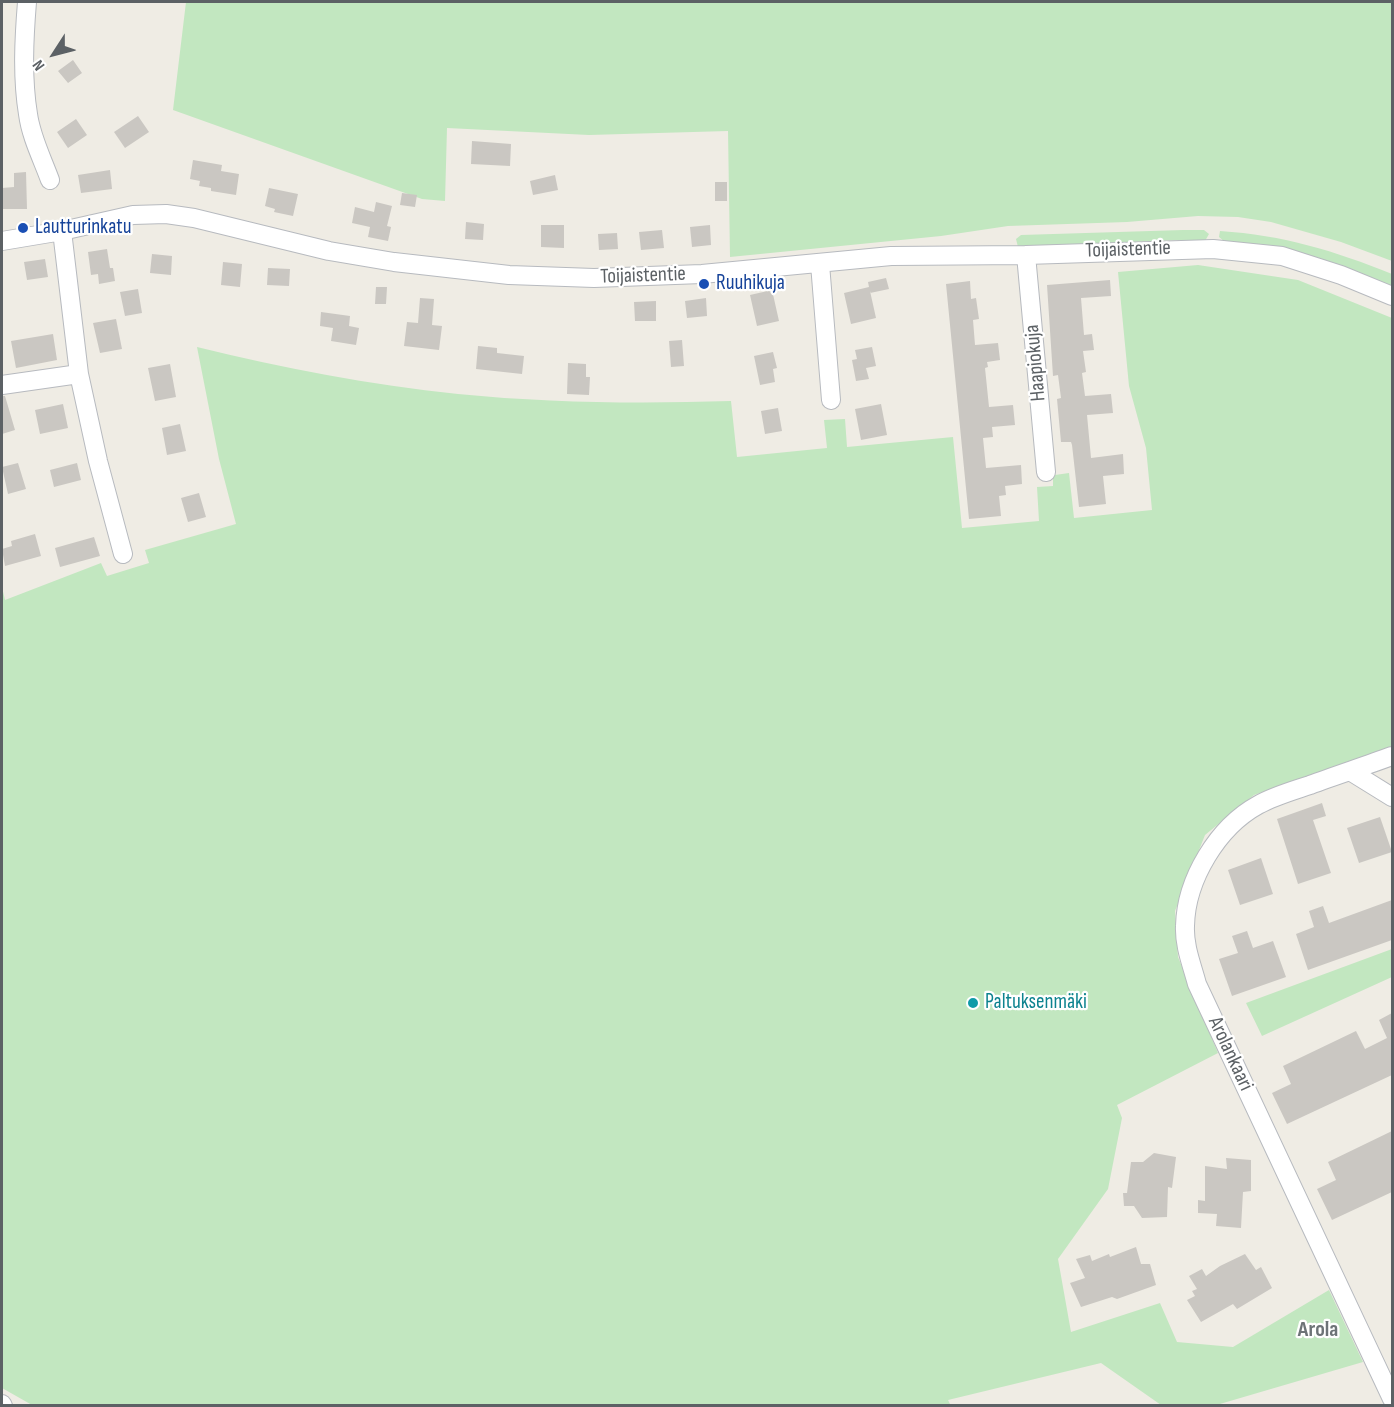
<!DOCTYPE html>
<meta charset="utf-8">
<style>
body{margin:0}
#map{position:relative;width:1394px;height:1407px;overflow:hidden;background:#efece4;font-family:"Sofia Sans Condensed",sans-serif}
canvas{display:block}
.frame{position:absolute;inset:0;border:3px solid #5c6165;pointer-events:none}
.north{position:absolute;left:24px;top:24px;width:60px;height:60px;-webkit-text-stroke:4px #fff;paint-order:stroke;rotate:234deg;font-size:16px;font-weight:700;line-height:24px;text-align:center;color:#5c6165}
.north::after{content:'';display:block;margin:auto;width:21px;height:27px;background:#5c6165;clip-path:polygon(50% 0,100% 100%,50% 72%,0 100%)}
</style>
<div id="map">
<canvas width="1394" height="1407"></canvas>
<div class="frame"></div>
<div class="north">N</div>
</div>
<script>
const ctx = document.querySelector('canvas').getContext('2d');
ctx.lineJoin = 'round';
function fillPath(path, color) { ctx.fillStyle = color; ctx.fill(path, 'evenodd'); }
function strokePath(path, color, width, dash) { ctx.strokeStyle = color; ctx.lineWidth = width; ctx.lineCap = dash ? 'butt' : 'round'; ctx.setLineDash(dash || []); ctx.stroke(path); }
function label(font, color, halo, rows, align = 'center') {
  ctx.font = font + ' "Sofia Sans Condensed",sans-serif'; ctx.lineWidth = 4.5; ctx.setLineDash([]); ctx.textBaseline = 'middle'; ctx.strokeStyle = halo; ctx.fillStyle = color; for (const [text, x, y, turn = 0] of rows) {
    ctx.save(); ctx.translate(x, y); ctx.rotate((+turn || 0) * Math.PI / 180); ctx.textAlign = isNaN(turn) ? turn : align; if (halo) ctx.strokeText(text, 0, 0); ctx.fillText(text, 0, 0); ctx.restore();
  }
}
const green = new Path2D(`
 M186,2h1206v259l-51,-19 -70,-20 -33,-5 -40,-1 -71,6 -119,4 -67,10 -211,21 -2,-126 -139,4 -142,-7 -2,73 -23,-2 -249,-89z
 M1183,230h21l5,4 -4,7 -29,-1 -158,7 -2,-8 5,-4z
 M1220,231c63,4 115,20 172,43v12l-39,-16 -54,-17 -74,-11 -6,-5z
 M1198,265l100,15 94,38v428l-138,49 -49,40 -30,76 3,46 40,96 -101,52 5,13 -14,71 -50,70 13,73 89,-29 17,39 56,5 96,-57 34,72 -150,44 -52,-1 -60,-42 -153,37 3,6 -919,-1 -30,-17v-801l3,13 96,-37 6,13 42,-13 -4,-13 91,-26 -17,-65 -22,-112c86,21 173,38 261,47 91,9 182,10 273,7l6,56 90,-9 -3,-28 21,-1 2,28 106,-10 9,91 77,-7 -2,-34 16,-1v-9l2,-2 14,-2 5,45 78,-8 -6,-62 -17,-62 -11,-114z
 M1392,949v28l-130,59 -16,-33z`);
const building = new Path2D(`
 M73,60l9,13 -14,10 -10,-12z
 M138,116l11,16 -24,16 -11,-16z
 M76,119l11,16 -19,13 -11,-16z
 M472,141l39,3 -1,22 -39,-2z
 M193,160l29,5 -1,6 18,3 -3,21 -25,-4v-3l-12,-2 1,-5 -10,-2z
 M110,170l2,19 -31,4 -3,-18z
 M26,172l1,37h-25v-21l12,-1v-14z
 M555,175l3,15 -25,5 -3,-14z
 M715,182h12v19h-12z
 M269,188l29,6 -5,22 -19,-4 1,-3 -10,-3z
 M402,193l15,2 -2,12 -15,-2z
 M376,202l16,4 -5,20 4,1 -3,14 -20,-4 2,-10 -18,-4 3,-16 19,5z
 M466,222l18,2 -1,16 -18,-1z
 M541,225h23v23l-23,-1z
 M710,225l1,20 -19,2 -2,-20z
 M662,230l2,18 -23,2 -2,-18z
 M617,233l1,16 -19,1 -1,-16z
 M107,249l3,19h3l2,13 -16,3 -1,-10 -7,1 -3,-23z
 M152,254l20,2 -1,19 -21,-2z
 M45,259l3,18 -21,3 -3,-18z
 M223,262l19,2 -2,23 -19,-2z
 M268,268l22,1 -1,17 -22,-1z
 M886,278l3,11 -19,4v-2l6,27 -25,6 -7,-31 25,-6 -1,-5z
 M1110,280l1,16 -30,2 3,37 8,-1 2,16 -11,1 3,21 -4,1 3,23 26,-2 2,19 -26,2 4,43 32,-4 1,20 -21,2 3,28 -27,3 -7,-62 -1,-3h-10l-4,-43 4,-1 -3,-23 -5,1 -6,-91z
 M970,281l1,18 5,-1 3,21 -6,1 2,25 23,-2 2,17 -13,2 1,5 -3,1 4,39 24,-2 2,20 -23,2 1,10 -10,1 3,30 35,-3 1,19 -17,2 1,9 -7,1 2,20 -32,3 -23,-235z
 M376,287h11l-1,17h-11z
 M138,289l4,24 -17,3 -5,-24z
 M772,290l7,31 -22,5 -7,-31z
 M420,298l14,1 -2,26 10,1 -3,24 -35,-4 3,-24 11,1z
 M706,298l1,18 -20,2 -2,-17z
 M656,301v20h-21l-1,-19z
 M321,312l29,4 -1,10 10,2 -3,17 -25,-4 2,-13 -13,-2z
 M116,319l6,30 -22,4 -7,-30z
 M53,334l4,26 -41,8 -5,-27z
 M682,340l2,26 -13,1 -2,-26z
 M478,346l19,2v5l27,3 -2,18 -46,-5z
 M872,347l4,19 -10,2 3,11 -13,2 -4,-21 5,-1 -2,-9z
 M773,352l4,16 -4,1 2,13 -15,3 -6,-29z
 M568,363l18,1v13h4l-1,18 -22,-1z
 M170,364l6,33 -21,4 -7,-33z
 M2,396h3l10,34 -13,4z
 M63,404l5,24 -28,6 -5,-24z
 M881,404l6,31 -26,5 -6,-31z
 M778,408l4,23 -17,3 -4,-23z
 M180,424l6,27 -19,4 -5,-27z
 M18,463l8,26 -18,5 -6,-27z
 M77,463l4,17 -27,7 -4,-17z
 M199,493l7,24 -18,5 -7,-24z
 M35,534l6,22 -36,10 -3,-17 10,-3 -1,-5z
 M94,537l6,19 -40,11 -5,-19z
 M1322,803l4,13 -13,4 18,53 -33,11 -21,-65z
 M1380,817l12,35 -33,11 -12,-35z
 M1261,858l12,36 -33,11 -12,-35z
 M1392,900v40l-84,30 -12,-36 18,-7 -5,-16 14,-5 6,17z
 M1247,931l6,17 20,-7 13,36 -54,19 -13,-37 19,-6 -6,-17z
 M1392,1013v62l-105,49 -15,-31 19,-9 -8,-18 73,-35 9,18 22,-11 -8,-18z
 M1392,1131v61l-60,28 -15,-31 19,-9 -8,-18z
 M1154,1153l22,4 -4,31 -4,-1 -1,30 -25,1 -8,-12h-10l-1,-13h4l4,-31h12z
 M1226,1158l25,2v31l-8,1 -2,36 -25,-2 1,-12 -19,-1v-13l7,1v-35l22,3z
 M1136,1247l5,17h9l6,21 -39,14 -5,-2 -31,10 -11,-24 15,-5 -9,-19 14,-4 2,6 17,-7 1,3z
 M1245,1254l11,16 5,-3 11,21 -35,21 -4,-5 -32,18 -14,-22 8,-4 -3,-5 5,-2 -8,-13 13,-7 4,7 14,-10z`);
const minor = new Path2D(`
 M27,2c-3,37 -5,75 1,112 3,23 14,44 22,66
 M62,231l17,143 19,87 25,93
 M2,241l60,-10 71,-16 33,-1 28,4 135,33 65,11 115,13 85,3 108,-4 189,-18 135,-1 187,-6 69,7 59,19 51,21
 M1026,255l20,217
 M820,264l11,136
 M2,385l77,-11
 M1392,756c-27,10 -55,19 -82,29 -18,6 -36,11 -52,20 -40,22 -72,74 -73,121 -1,20 7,39 12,58l195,415
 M1350,771l42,26
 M2,1404l1,2`);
const markers = [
 [23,228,6,"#1a4fb4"],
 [704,284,6,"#1a4fb4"],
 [973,1003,6,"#0f9aa8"]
];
const transitNames = [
 ["Lautturinkatu",35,228],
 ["Ruuhikuja",716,284]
];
const streetNames = [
 ["Toijaistentie",1128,250,-2],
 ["Toijaistentie",643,276,-2],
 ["Haapiokuja",1036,363,-95],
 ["Arolankaari",1230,1054,65]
];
const cultureNames = [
 ["Paltuksenmäki",985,1003]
];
const neighbourhoodNames = [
 ["Arola",1318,1330]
];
fillPath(green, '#c2e7c0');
fillPath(building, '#cac7c2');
strokePath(minor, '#b7babf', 20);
strokePath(minor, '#fff', 18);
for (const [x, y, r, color] of markers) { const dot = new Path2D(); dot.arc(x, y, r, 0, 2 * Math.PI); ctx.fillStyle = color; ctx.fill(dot); strokePath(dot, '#fff', 2); }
label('21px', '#164399', '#fff', transitNames, 'left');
label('21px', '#5c6165', '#fff', streetNames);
label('21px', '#0d838f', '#fff', cultureNames, 'left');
label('bold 22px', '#6d7377', '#fff', neighbourhoodNames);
</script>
